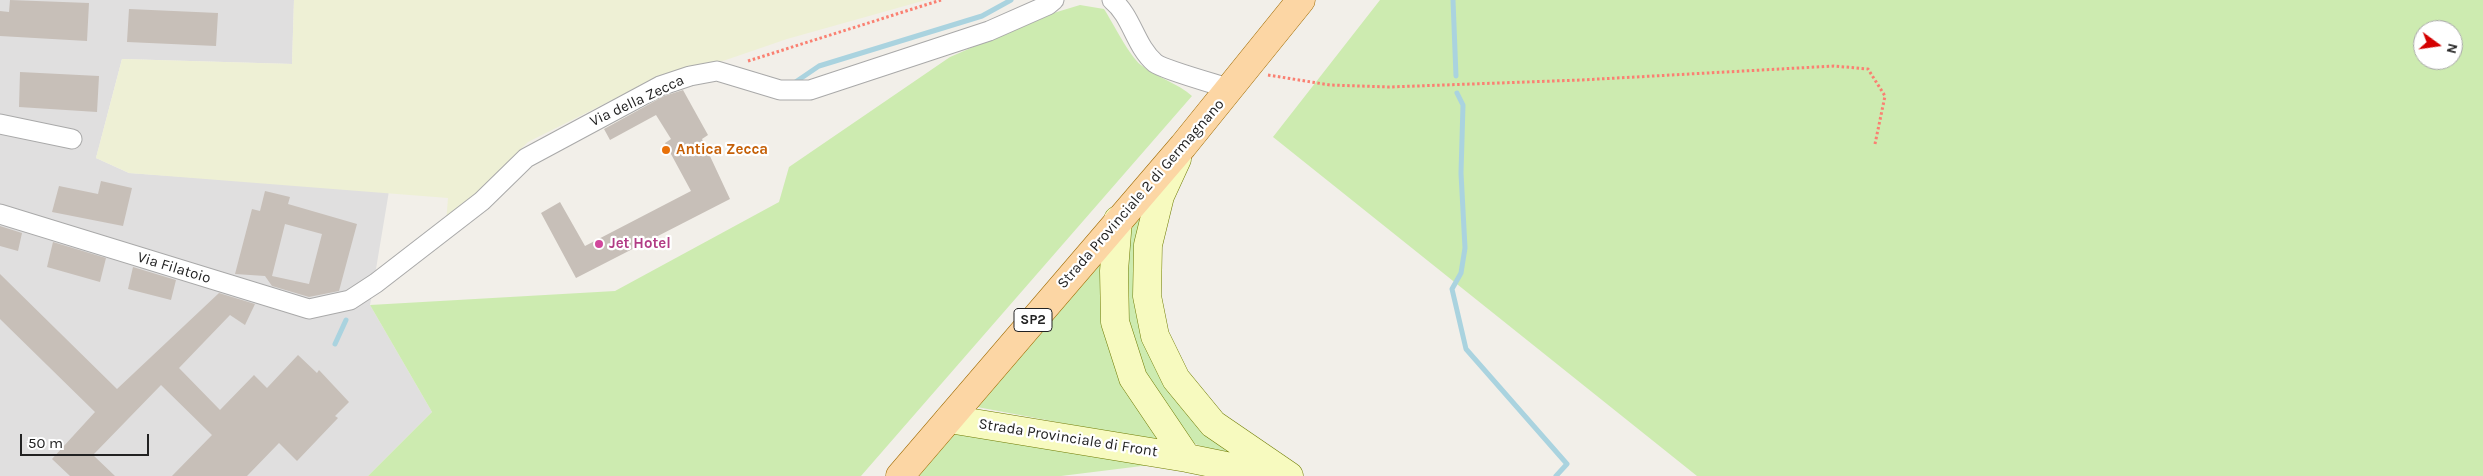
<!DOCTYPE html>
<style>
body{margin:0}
#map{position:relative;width:2483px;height:476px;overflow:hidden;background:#f2efe9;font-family:Karla,sans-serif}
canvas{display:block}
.north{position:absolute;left:2413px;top:20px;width:50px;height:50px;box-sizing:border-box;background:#fff;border:1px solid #a7a7a7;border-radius:50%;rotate:104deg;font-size:14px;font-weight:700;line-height:20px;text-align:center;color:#222}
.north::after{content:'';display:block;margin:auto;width:18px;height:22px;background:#d40000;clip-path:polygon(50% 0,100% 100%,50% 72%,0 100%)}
.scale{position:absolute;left:20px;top:434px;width:129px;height:22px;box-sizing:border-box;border:2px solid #222;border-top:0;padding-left:6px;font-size:15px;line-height:18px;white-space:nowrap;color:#222;-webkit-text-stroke:4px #fff;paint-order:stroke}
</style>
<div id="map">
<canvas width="2483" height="476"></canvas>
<div class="north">N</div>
<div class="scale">50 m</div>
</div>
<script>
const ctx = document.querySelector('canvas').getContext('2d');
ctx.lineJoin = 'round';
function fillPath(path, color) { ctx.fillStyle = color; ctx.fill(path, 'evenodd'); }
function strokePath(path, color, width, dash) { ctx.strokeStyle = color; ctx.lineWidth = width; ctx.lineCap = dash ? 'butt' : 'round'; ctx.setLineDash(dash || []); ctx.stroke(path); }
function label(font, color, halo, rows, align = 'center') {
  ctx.font = font + ' Karla,sans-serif'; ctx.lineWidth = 4.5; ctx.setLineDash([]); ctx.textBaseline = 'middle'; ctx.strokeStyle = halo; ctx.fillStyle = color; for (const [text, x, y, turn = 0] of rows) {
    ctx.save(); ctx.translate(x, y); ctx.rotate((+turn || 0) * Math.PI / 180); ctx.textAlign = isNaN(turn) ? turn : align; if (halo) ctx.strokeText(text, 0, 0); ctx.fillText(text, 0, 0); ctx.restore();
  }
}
const residential = new Path2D(`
 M0,0h294l-2,64 -170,-5 -26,99 33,15 260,18 -19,114 62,107 -64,64h-368z`);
const farmland = new Path2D(`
 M294,0h632l-139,39 -67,23 -44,10 -30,11 -118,59 -82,81 2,-25 -319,-25 -33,-15 26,-99 170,5z`);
const grass = new Path2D(`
 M1380,0h1103v476h-786l-424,-339zM2423,30h30v30h-30z
 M1080,5l24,4c9,14 26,48 37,56 16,13 37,18 51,31l-331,380h-493l64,-64 -62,-107 245,-14 164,-89 10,-35 161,-110 97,-42z
 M1146,211l-8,86 98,156c-10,-2 -37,-5 -44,-11 -8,-6 -15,-19 -21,-27 -50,-66 -47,-109 -41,-187z
 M1102,261l61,181 -186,-35z
 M955,431l203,33 -97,12h-147z`);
const stream = new Path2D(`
 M1453,0l3,76
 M794,83l25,-17 163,-50 29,-16
 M1457,93l6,12 -2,68 4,75 -4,25 -9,16 14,60 101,115 -11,12
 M335,344l11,-24`);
const building = new Path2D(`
 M10,0l79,3 -2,38 -87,-5v-25l9,1z
 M129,9l89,4 -2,33 -89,-4z
 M20,72l79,4 -2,36 -78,-5z
 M683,90l25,45 -6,4 28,60 -154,79 -35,-65 19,-11 25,44 106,-55 -26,-48 6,-4 -15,-24 -46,25 -6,-11 60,-33z
 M101,181l31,7 -9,38 -71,-14 7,-26 39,8z
 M265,191l25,6 -2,7 69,20 -18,67 -30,6 -37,-11 -7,-10 -30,-2 17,-65 8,2zM285,224l37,10 -13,50 -37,-8z
 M0,226l22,7 -4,18 -18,-5z
 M53,242l53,16 -6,24 -53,-15z
 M133,267l43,13 -5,20 -43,-11z
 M0,274l117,115 102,-96 36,11 -10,21 -15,-10 -51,53 41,42 34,-35 13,13 31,-33 19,18 2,-3 30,32 -14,14 3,2 -41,43 -18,-18 -32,33h-75l40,-41 -51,-50 -68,70 22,21h-45l-18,-17 43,-47 -95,-93z`);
const path = new Path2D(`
 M748,61l193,-61
 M1268,75l62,10 59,2 192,-7 253,-14 34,3 17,27 -10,48`);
const minor = new Path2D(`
 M1112,0c20,16 23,46 43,63 9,7 61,21 76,26
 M0,124l72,15
 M0,214l309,95 41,-9 26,-17 106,-82 44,-43 134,-72 30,-10 27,-5 63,19h30l179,-59 59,-26 6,-5`);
const secondary = new Path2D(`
 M1177,159l-17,37 -12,49 -1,51 8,40 21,43 37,45 76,52
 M1118,220l-4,51 1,51 18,56 54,80
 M949,419l238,39 88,18`);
const primary = new Path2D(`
 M900,476l283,-330 118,-146`);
const markers = [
 [666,150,5,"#e8710a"],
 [599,244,5,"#d1479c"]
];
const shields = [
 [1033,320,38]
];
const shieldNames = [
 ["SP2",1033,320]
];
const streetNames = [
 ["Via della Zecca",637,101,-25],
 ["Strada Provinciale 2 di Germagnano",1141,194,-49],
 ["Via Filatoio",174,268,17],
 ["Strada Provinciale di Front",1068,438,9]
];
const foodNames = [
 ["Antica Zecca",676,150]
];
const hotelNames = [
 ["Jet Hotel",609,244]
];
fillPath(residential, '#e0dfdf');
fillPath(farmland, '#eef0d5');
fillPath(grass, '#cdebb0');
strokePath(stream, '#aad3df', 5);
fillPath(building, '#c7bfb8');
strokePath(minor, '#a9a9a9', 21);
strokePath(secondary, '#707d05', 29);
strokePath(primary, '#a06b00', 29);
strokePath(path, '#fa8072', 3, [2.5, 2.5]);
strokePath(minor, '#fff', 19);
strokePath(secondary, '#f7fabf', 28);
strokePath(primary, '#fcd6a4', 28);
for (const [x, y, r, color] of markers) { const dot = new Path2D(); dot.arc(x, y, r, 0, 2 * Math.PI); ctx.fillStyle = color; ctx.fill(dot); strokePath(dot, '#fff', 2); }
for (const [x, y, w] of shields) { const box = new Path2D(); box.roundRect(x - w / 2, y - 11.5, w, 23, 4); ctx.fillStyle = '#fff'; ctx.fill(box); strokePath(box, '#222', 1); }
label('bold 14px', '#222', null, shieldNames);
label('15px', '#222', '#fff', streetNames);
label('bold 15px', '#c56008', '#fff', foodNames, 'left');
label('bold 15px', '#b23c85', '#fff', hotelNames, 'left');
</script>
